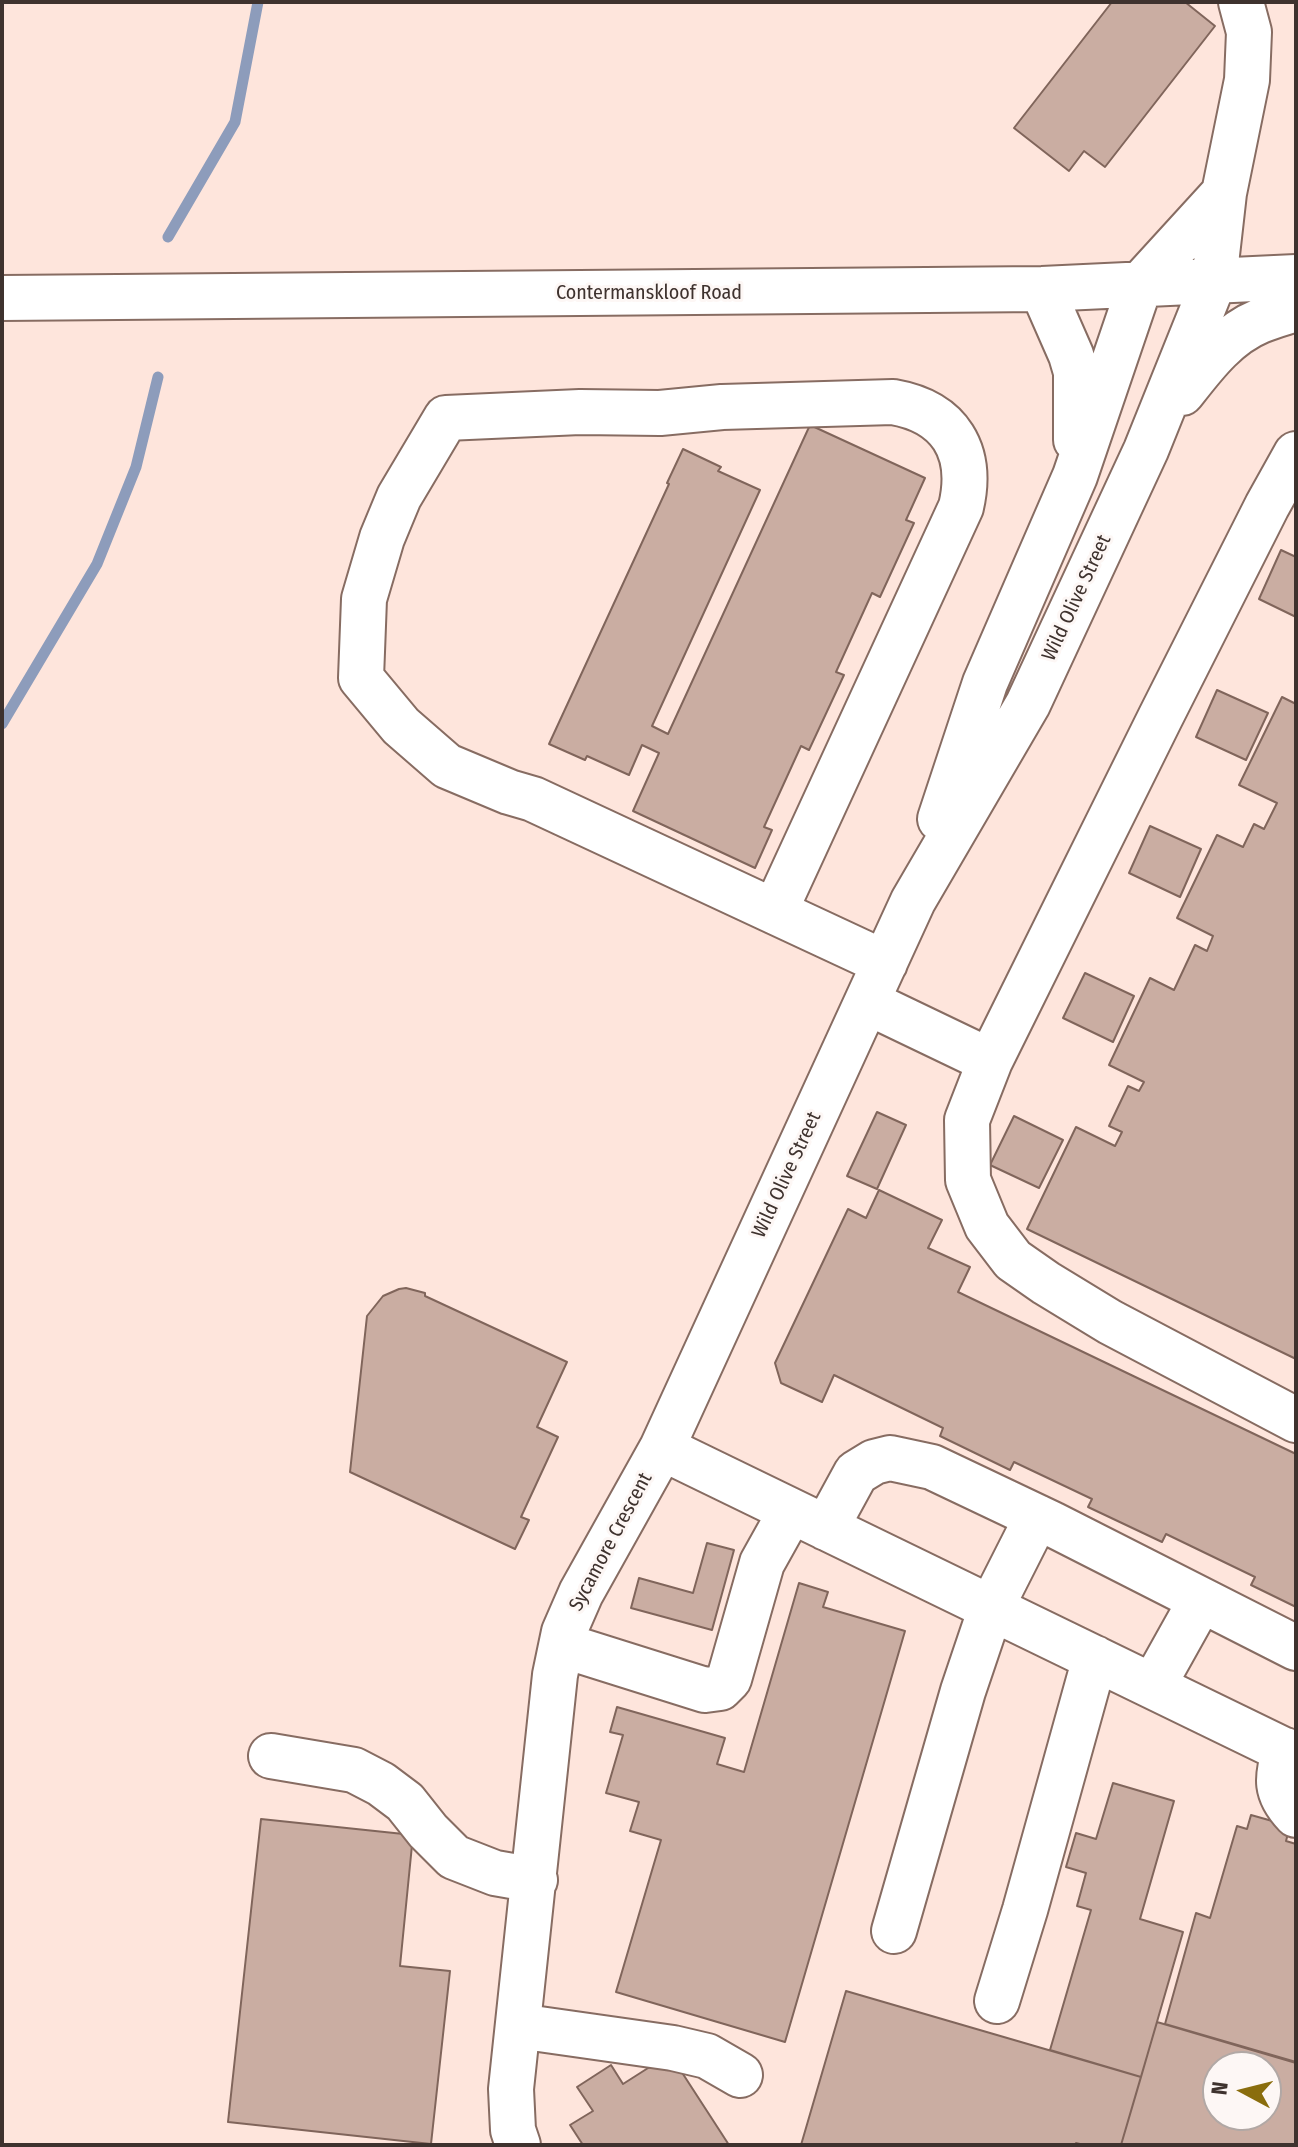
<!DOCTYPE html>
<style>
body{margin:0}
#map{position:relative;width:1298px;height:2147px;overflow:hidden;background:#fee5dc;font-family:"Fira Sans Condensed",sans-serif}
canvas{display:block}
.frame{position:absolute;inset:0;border:4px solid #3e322e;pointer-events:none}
.north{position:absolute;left:1202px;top:2051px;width:80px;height:80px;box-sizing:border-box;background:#fdf7f5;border:2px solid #b1a8a5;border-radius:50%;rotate:277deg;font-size:22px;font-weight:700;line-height:32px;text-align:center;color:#3e322e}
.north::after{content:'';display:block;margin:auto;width:28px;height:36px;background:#8a6d0d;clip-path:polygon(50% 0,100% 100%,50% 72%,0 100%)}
</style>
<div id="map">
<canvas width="1298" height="2147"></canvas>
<div class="frame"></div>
<div class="north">N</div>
</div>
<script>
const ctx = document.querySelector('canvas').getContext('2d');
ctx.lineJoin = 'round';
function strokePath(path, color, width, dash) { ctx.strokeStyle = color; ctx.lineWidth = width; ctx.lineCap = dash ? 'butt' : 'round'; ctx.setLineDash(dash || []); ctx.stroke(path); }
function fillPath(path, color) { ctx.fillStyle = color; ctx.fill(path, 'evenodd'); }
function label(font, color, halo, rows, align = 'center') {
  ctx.font = font + ' "Fira Sans Condensed",sans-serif'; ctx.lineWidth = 6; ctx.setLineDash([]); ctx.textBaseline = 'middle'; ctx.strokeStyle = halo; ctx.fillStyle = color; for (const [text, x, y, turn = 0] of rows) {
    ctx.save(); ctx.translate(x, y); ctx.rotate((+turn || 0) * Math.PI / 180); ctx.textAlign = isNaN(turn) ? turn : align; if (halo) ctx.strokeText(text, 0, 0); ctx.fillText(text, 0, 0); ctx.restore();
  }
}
const stream = new Path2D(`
 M168,237l67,-115 23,-120
 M2,724l95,-160 39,-97 22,-90`);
const building = new Path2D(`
 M1112,2h73l30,24 -110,141 -21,-16 -15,20 -55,-43z
 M810,425l115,53 -19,42 8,3 -34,74 -8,-4 -36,79 8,3 -35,75 -8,-4 -37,81 8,3 -17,38 -122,-57 26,-58 -17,-8 -13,30 -42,-19 -2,4 -36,-16 120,-260 -2,-1 16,-34 38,18 -3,4 42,19 -108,236 16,8z
 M1281,550l15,7v60l-37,-18z
 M1217,690l51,23 -22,47 -50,-23z
 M1282,697l14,7v655l-269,-130 49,-102 39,19 7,-14 -13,-6 19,-40 11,5 5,-9 -35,-17 41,-87 24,12 21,-45 12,6 6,-15 -36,-18 40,-83 26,12 11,-23 10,5 13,-26 -38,-18z
 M1150,826l51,23 -21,48 -51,-24z
 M1085,973l49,23 -21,46 -50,-24z
 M877,1112l29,13 -29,64 -30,-13z
 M1014,1116l49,24 -24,48 -49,-23z
 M879,1190l63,30 -14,28 42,19 -12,25 338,162v153l-45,-22 4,-8 -89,-43 -4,8 -74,-35 4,-8 -78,-37 -4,8 -70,-34 3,-8 -109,-53 -12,27 -41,-19 -6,-20 73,-154 18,9z
 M406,1288l19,5v3l142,66 -30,65 21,10 -37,80 8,3 -14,29 -165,-77 17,-156 16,-20 16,-7z
 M707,1543l27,7 -22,80 -81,-22 8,-30 54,15z
 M799,1583l29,9 -5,15 82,24 -120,411 -169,-50 45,-152 -31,-9 9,-29 -33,-9 17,-58 -13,-3 7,-25 108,31 -8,26 27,8z
 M1113,1783l61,18 -34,118 43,13 -42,145 -91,-27 41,-140 -14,-4 9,-33 -20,-6 10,-34 20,6z
 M1251,1815l39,11 -4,15 10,3v218l-131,-38 31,-111 14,5 27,-92 10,3z
 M261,1819l152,16 -13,131 50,5 -19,173 -203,-22z
 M846,1991l295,86 -20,68h-37l-8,-2 -1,2h-274z
 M1157,2022l139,41v82h-175zM1218,2067h48v48h-48z
 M670,2054l59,91h-146l-13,-20 23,-14 -16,-24 34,-22 12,19z`);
const minor = new Path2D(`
 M1042,289l29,66 5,17v68
 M2,298l1040,-9 254,-12
 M1182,393c22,-28 44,-58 78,-72 12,-5 24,-8 36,-12
 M1296,454l-29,52 -107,212 -170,343 -23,59 1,60 19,46 26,34 33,23 64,39 186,98
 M940,819l45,-136 90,-207 65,-191 84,-92
 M775,911l186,-404c13,-56 -11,-95 -68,-105l-171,5 -62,6 -80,-1 -134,6 -47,79 -17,41 -18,61 -3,79 40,48 46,40 62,26 24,7 352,164
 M867,1002l123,59
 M662,1448l634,308
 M826,1528l30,-55 18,-11 16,-4 42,9 120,57 244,124
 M562,1645l143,45 15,-2 9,-9 33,-116 29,-52
 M1153,1686l48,-86
 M1285,1750c-9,28 -10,43 11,65
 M271,1756l83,14 27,14 24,18 23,29 26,26 41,16 40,7
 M894,1931l69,-240 28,-83 46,-91
 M997,2001l28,-91 70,-252
 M518,2026l155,22 34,8 33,19
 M518,2145l-5,-15 -2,-41 44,-414 9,-43 17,-39 81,-145 251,-547 115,-197 118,-254 68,-169 10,-88 23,-113 2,-48 -8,-30`);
const streetNames = [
 ["Contermanskloof Road",649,293],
 ["Wild Olive Street",1077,598,-65],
 ["Wild Olive Street",787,1175,-65],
 ["Sycamore Crescent",611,1542,-62]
];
strokePath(stream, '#8d9cbb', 11);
fillPath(building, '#caada2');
strokePath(building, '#80655b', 2);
strokePath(minor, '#876c62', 48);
strokePath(minor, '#fff', 44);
label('20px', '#3e322e', '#fdf7f5', streetNames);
</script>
